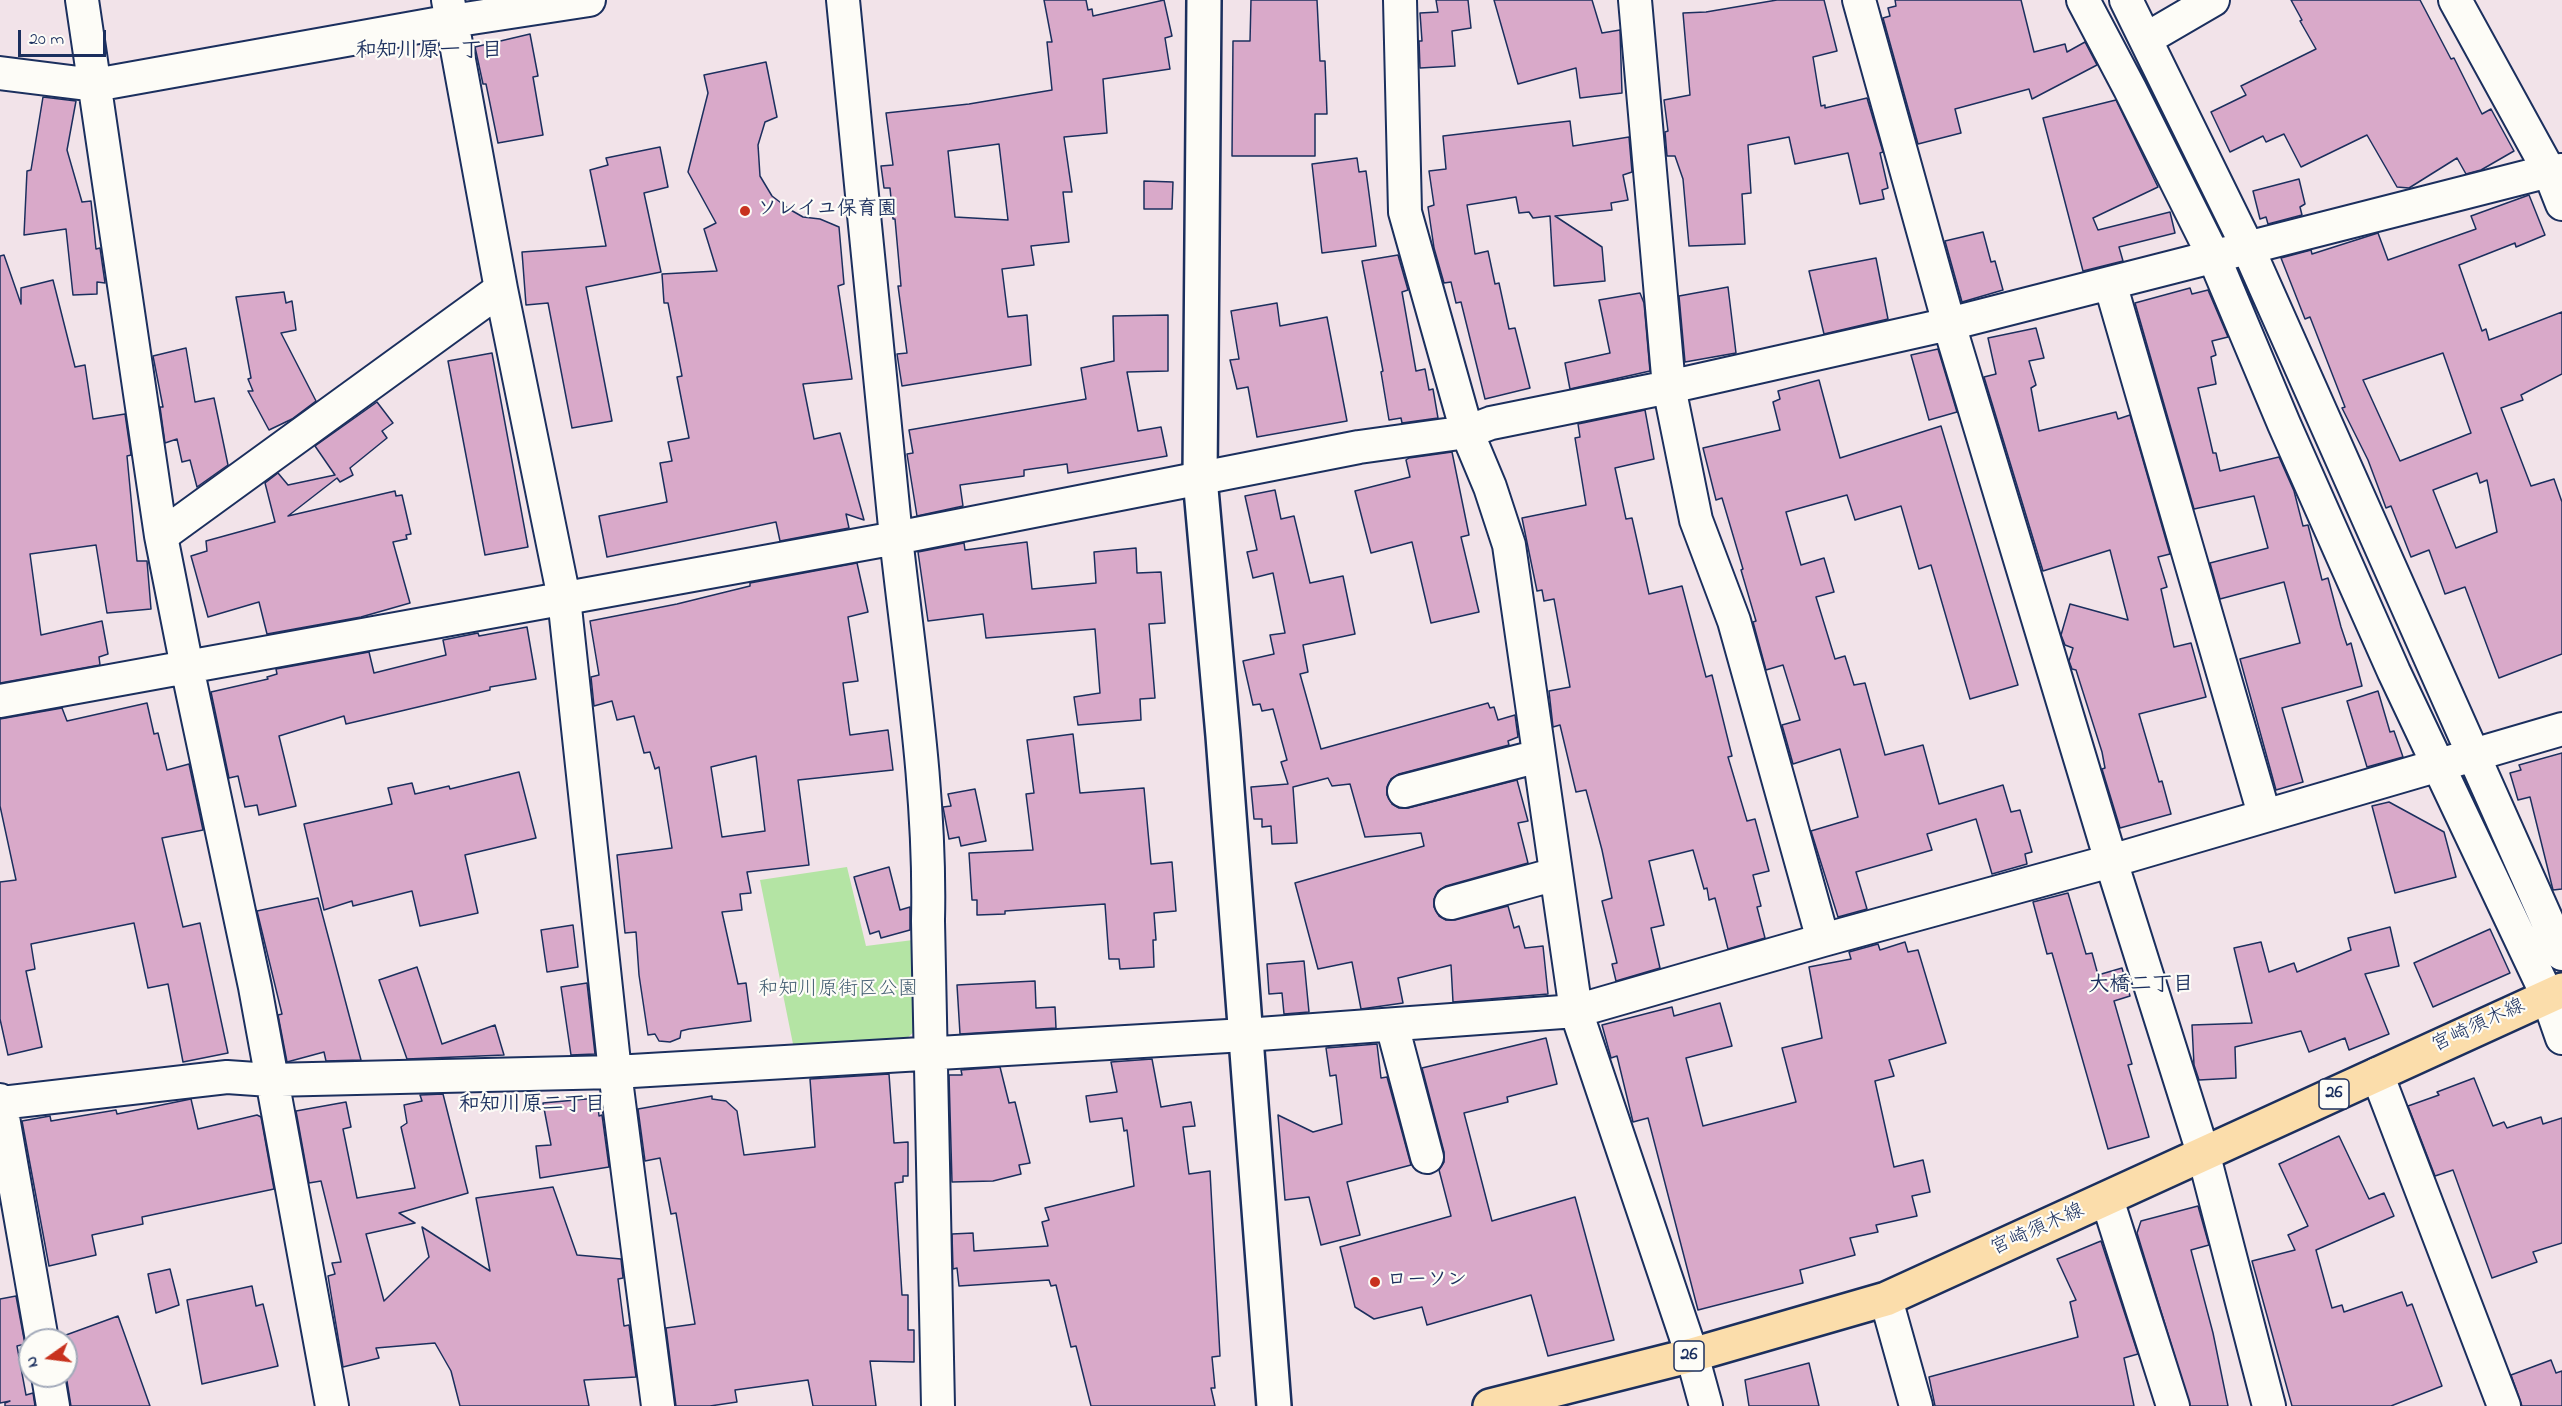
<!DOCTYPE html>
<meta charset="utf-8">
<style>
body{margin:0}
#map{position:relative;width:2562px;height:1406px;overflow:hidden;background:#f2e3e9;font-family:"Indie Flower",sans-serif}
canvas{display:block}
.north{position:absolute;left:18px;top:1328px;width:60px;height:60px;box-sizing:border-box;background:#fdfcf7;border:2px solid #a3aaba;border-radius:50%;rotate:256deg;font-size:16px;font-weight:700;line-height:24px;text-align:center;color:#1b2f5e}
.north::after{content:'';display:block;margin:auto;width:21px;height:27px;background:#c8321e;clip-path:polygon(50% 0,100% 100%,50% 72%,0 100%)}
.scale{position:absolute;left:18px;top:30px;width:88px;height:27px;box-sizing:border-box;border:3px solid #1b2f5e;border-top:0;padding-left:8px;font-size:18px;line-height:21px;white-space:nowrap;color:#1b2f5e;-webkit-text-stroke:4px #fdfcf7;paint-order:stroke}
</style>
<div id="map">
<canvas width="2562" height="1406"></canvas>
<div class="north">N</div>
<div class="scale">20 m</div>
</div>
<script>
const ctx = document.querySelector('canvas').getContext('2d');
ctx.lineJoin = 'round';
function fillPath(path, color) { ctx.fillStyle = color; ctx.fill(path, 'evenodd'); }
function strokePath(path, color, width, dash) { ctx.strokeStyle = color; ctx.lineWidth = width; ctx.lineCap = dash ? 'butt' : 'round'; ctx.setLineDash(dash || []); ctx.stroke(path); }
function label(font, color, halo, rows, align = 'center') {
  ctx.font = font + ' "Indie Flower","Klee One",sans-serif'; ctx.lineWidth = 4.5; ctx.setLineDash([]); ctx.textBaseline = 'middle'; ctx.strokeStyle = halo; ctx.fillStyle = color; for (const [text, x, y, turn = 0] of rows) {
    ctx.save(); ctx.translate(x, y); ctx.rotate((+turn || 0) * Math.PI / 180); ctx.textAlign = isNaN(turn) ? turn : align; if (halo) ctx.strokeText(text, 0, 0); ctx.fillText(text, 0, 0); ctx.restore();
  }
}
const green = new Path2D(`
 M847,867l19,79 47,-6 4,89 -12,11 -111,9 -34,-169z`);
const building = new Path2D(`
 M1044,0h42l2,10 4,-1 1,7 71,-16 8,36 -7,2 5,31 -67,10 4,54 -43,4 8,55h-9l6,50 -38,4 3,19 -32,4 6,48 19,-2 4,50 -129,21 -5,-32 10,-1 -9,-67h3l-6,-67h-2l-3,-31h-6l-3,-22 12,-1 -7,-52 83,-9 83,-14 -5,-48h5zM999,144l9,76 -53,-3 -7,-66z
 M1251,0h66l3,61h5l2,53h-12v42h-83l1,-115h17z
 M1436,0h32l3,28 -19,3 3,35 -35,2 -1,-27h3l-2,-28 18,-1z
 M1494,0h98l10,33 18,-3 2,63 -42,5 -4,-30 -58,16z
 M1777,0h47l13,51 -24,6 8,49 4,-1v3l42,-10 16,54 -3,1 8,35 -6,2 2,9 -24,5 -12,-51 -53,11 -6,-27 -41,8 3,48 -9,1 3,50 -56,2 -6,-67 -8,-23h-8l-2,-24 3,-1 -4,-31 26,-5 -7,-82 23,-1z
 M1895,0h126l13,52 31,-8 2,8 18,-10 12,23 -65,34 -3,-10 -74,20 6,24 -43,11 -35,-126 7,-2 -2,-8 8,-2z
 M2291,0h129l31,59 3,-1 28,56 9,-5 23,42 -33,19 -15,4 -9,-16 -48,30 -12,-1 -30,-52 -66,32 -17,-33 -18,8 -3,-6 -33,16 -19,-40 35,-17 -5,-9 75,-37 -16,-28 2,-1z
 M530,34l8,42 -5,1 10,58 -45,8 -12,-59h-3l-8,-37z
 M766,62l11,55 -12,5 -7,23 2,31 12,20 17,13 14,8 17,2 19,8 5,57 -6,2 14,93 -49,5 11,55 26,-6 24,87 -18,-6 3,14 -69,13 -4,-19 -169,35 -8,-41 68,-14 -7,-39 12,-2 -4,-19 21,-4 -12,-61 5,-1 -14,-73h-4l-2,-29 55,-3 -13,-42 12,-6 -28,-51 20,-79 -4,-18z
 M43,97l33,4 -9,49 15,52 9,-1 5,48 4,-1 5,35 -8,-1v12l-24,1 -7,-66 -42,6 3,-64 4,-1z
 M2116,100l42,87 -65,31 5,12 72,-18 5,21 -56,14 4,14 -40,10 -40,-153z
 M1570,121l3,25 56,-9 3,35 -9,3 5,25 -17,3 1,7 -57,6 47,31 3,34 -51,5 -4,-70 -17,2 -4,-6 -10,1 -3,-16 -49,8 8,49 13,-3 7,33 4,-1 10,46 6,-1 15,60 -45,11 -24,-97 -5,1 -5,-21 -7,1 -10,-35 -6,-41 6,-2 -5,-34 17,-2 -3,-33z
 M660,147l8,40 -24,6 17,79 -75,15 26,134 -40,7 -24,-125 -22,2 -4,-53 84,-6 -16,-76 18,-5 -2,-7z
 M1357,158l2,14 7,-1 10,75 -54,7 -10,-89z
 M2299,179l6,25 -5,3 2,8 -34,9 -2,-7 -6,2 -7,-28z
 M1144,181l29,1 -1,27h-28z
 M2529,195l16,40 -29,12 -1,-4 -56,22 23,66 4,-2 3,11 73,-28v62l-41,21 2,5 -22,8 30,78 23,-7 8,23v152l-63,24 -34,-91 -20,7 -16,-44 -18,7 -20,-51 -5,2 -18,-48 -26,-52 3,-1 -35,-90 -5,2 -24,-61 30,-8 1,4 66,-21 10,27 88,-31 -5,-13zM2443,353l28,80 -71,28 -37,-81zM2477,473l3,10 7,-3 10,52 -41,16 -23,-58z
 M1983,232l8,30 4,-1 8,29 -41,12 -17,-61z
 M4,255l17,49v-16l32,-8 22,87 10,-2 8,54 32,-5 6,41 -4,1 10,105h10l4,48 -44,4 -11,-68 -66,9 11,81 61,-14 6,33 -9,3 1,8 -100,18v-427z
 M1398,255l10,35 -6,2 14,79 9,-2 4,21 4,-1 5,29 -36,5 -1,-5 -12,2 -8,-48 2,-1 -21,-110z
 M1876,258l12,61 -64,15 -15,-63z
 M1728,287l8,66 -51,9 -6,-66z
 M2190,288l2,6 16,-4 20,47 -16,4 4,14 -5,2 5,27 -18,4 15,65h3l4,18 59,-14 15,34 9,35 5,-1 14,55 6,-2 13,49 6,18 4,-2 11,43 -80,22 21,74 -27,8 -36,-131 60,-16 -16,-61 -64,17 -10,-36 58,-15 -14,-52 -60,13 -59,-206z
 M284,292l2,11 6,-2 4,29 -15,3 35,68 -24,18 -23,11 -21,-39h5l-5,-12 3,-1 -15,-81z
 M1640,293l4,10 6,68 -80,18 -5,-26 45,-10 -11,-53z
 M1277,303l3,23 47,-9 20,104 -90,16 -9,-50 -11,2 -7,-29 9,-1 -8,-48z
 M1168,315v56l-41,1 11,59 23,-4 6,29 -99,17 -1,-9 -43,6v6l-64,9 3,21 -46,10 -10,-62 6,-1 -4,-23 177,-31 -5,-31 33,-7 -1,-45z
 M2036,328l8,30 -15,3 7,24 -5,3 8,43 77,-19 2,7 12,-4 40,139 -12,3 9,30 -6,2 13,58 17,-4 15,54 -67,17 20,68 3,-1 9,33 -51,14 -18,-59 3,-1 -3,-16 -26,-82 -4,-1 -3,-8 4,-13 -8,-3 -4,-10 9,-31 58,16 -18,-70 -67,21 -59,-194 12,-3 -8,-36z
 M186,348l9,54 19,-4 14,67 -31,22 -7,-27 -8,2 -5,-23 -12,4 -5,-36h3l-10,-51z
 M1938,349l19,63 -28,8 -18,-65z
 M492,353l36,194 -43,8 -37,-194z
 M1819,380l21,78 101,-32 77,259 -48,14 -39,-134 -12,4 -18,-63 -46,14 -8,-25 -61,17 15,53 23,-7 10,34 -18,5 19,62 10,-3 9,29 11,-2 20,72 38,-10 16,59 64,-19 8,27 9,-2 12,42 -7,2 2,10 -35,10 -16,-55 -49,15 5,16 -76,22 11,37 -29,8 -27,-86 47,-14 -18,-68 -47,15 -11,-39 18,-5 -17,-55 -17,5 -13,-48 3,-1 -15,-51 2,-1 -21,-71 -6,2 -13,-52 77,-18 -7,-28 7,-3 -2,-8z
 M377,402l16,21 -11,8 5,7 -37,30 3,7 -13,7 -3,-4 -49,38 107,-25 1,5 6,-1 9,39 -5,1 1,4 -14,3 17,61 -49,14 -94,17 -8,-32 -51,15 -17,-61 16,-5 -1,-10 69,-19 -10,-39 13,-10 10,12 47,-10 -20,-29z
 M1645,410l9,49 -39,9 11,51 6,-1 17,76 33,-8 24,91 6,-2 20,81 -4,1 19,64 8,-2 14,52 -16,4 8,31 -4,1 8,31 -37,11 -13,-51 -6,2 -2,-12 -3,1 -11,-39 -44,11 15,64 -13,3 9,40 -44,13 -4,-17 5,-1 -15,-62 10,-3 -10,-48 -16,-60 -10,2 -16,-67 -7,2 -4,-36 21,-4 -16,-88 -10,2 -2,-11 -5,1 -15,-73 64,-13 -11,-67 5,-1 -2,-13z
 M1452,452l17,83 -8,2 18,75 -48,11 -19,-81 -41,11 -16,-62 55,-14 -4,-17 3,-2z
 M1275,490l6,29 13,-3 16,67 33,-7 12,58 -52,11 5,27 -8,2 21,75 167,-46 2,5 4,-1 4,13 17,-5 3,22 -10,4 1,4 -110,29 -8,5 -4,8v8l5,9 7,4h9l109,-28 11,41 -10,2 10,40 -82,23 -8,5 -4,8v8l5,9 7,4h9l53,-14 6,22 5,-2 6,22 18,-2 5,48 -95,8 -2,-37 -53,13 5,25 -42,6 -9,-47 -34,7 -23,-86 129,-37 -3,-13 -56,4 -15,-53 -18,2 -4,-8 -35,9 4,56 -25,1 -1,-18 -9,1v-8h-8l-3,-32 37,-3 -7,-22 6,-2 -14,-51 -11,2 -2,-7 -7,1 -10,-44 31,-7 -4,-19 15,-2 -12,-60 -20,5 -6,-26 10,-2 -12,-54z
 M1027,542l5,47 64,-6 -2,-31 42,-4 1,25 24,-1 4,51 -16,1 6,74 -15,1 1,21 -63,5 -4,-28 26,-4 -5,-64 -109,9 -3,-24 -55,7 -10,-69 46,-9 1,7z
 M857,563l11,49 -20,5 10,64 -15,2 7,52 38,-5 5,40 -95,10 11,85 -62,7 4,21 -11,1 2,16 -20,2 16,72 8,-1 5,38 -62,8 -8,2 -1,7 -10,4 -11,-1 -4,-7 -7,1 -9,-60 -3,-43 -11,1 -8,-78 55,-7 -13,-81 -4,2 -5,-17 -6,1 -10,-37 -17,4 -5,-19 -18,5 -3,-29 8,-2 -9,-54 87,-17 73,-18v-3zM756,756l9,75 -43,6 -11,-70z
 M527,627l9,52 -46,8v3l-144,34 -2,-8 -65,20 17,70 -37,9 -2,-10 -12,2 -7,-31 -9,2 -18,-86 57,-13 -1,-2 10,-3 -1,-5 93,-17 5,21 72,-18 -3,-15 35,-7 1,3z
 M2378,691l12,41 4,-1 9,26 -36,10 -20,-66z
 M147,703l7,31 4,-1 9,37 22,-6 14,66 -41,8 21,89 17,-4 28,130 -45,9 -15,-78 -20,4 -14,-65 -103,21 4,25 -9,2 16,76 -34,8 -8,-36v-137l16,-2 -16,-74v-87l62,-11 5,13z
 M1073,734l7,59 64,-5 7,76 21,-2 4,49 -22,2 2,27h-3l1,27 -34,2 -1,-10h-10l-4,-55 -100,7v3l-28,1v-15h-5l-3,-47 64,-3 -7,-56 8,-1 -7,-53z
 M2562,753v136l-9,1 -23,-93 -12,3 -8,-27 11,-3 -2,-5z
 M519,772l17,66 -71,17 13,58 -58,13 -8,-35 -59,15 -1,-5 -28,9 -20,-86 88,-20 -4,-16 24,-5 3,11 34,-8 1,3z
 M975,789l11,52 -25,5 -2,-9 -10,2 -6,-32 8,-1 -3,-12z
 M2389,802l55,30 12,45 -61,16 -23,-87z
 M889,867l11,43 10,-3v23l-29,8 -2,-7 -9,3 -16,-57z
 M2068,893l18,61 6,-1 6,22 24,-7 8,28 -16,5 18,63 -4,1 21,72 -41,12 -56,-196 -5,1 -14,-52z
 M318,898l43,162 -35,1 -2,-9 -37,10 -9,-47 4,-1 -25,-103z
 M573,925l5,42 -31,5 -6,-42z
 M2390,927l9,39 -34,8 24,60 -40,16 -4,-12 -36,14 -8,-21 -66,16 1,31 -37,2 -5,-15 -2,-40 60,-2 -18,-75 27,-6 8,30 25,-9 3,9 54,-22 -3,-12z
 M2490,929l20,44 -77,34 -19,-44z
 M1905,942l3,10 10,-2 28,93 -57,17 5,16 -19,5 19,86 29,-7 7,32 -18,4 5,20 -41,9 2,7 -28,6 5,17 -55,15 3,13 -105,27 -50,-192 -15,4 -16,-66 -6,2 -9,-33 70,-18 2,9 46,-13 12,43 -46,12 17,68 93,-24 -14,-54 40,-10 -13,-71 42,-8 -2,-7 29,-8 2,6z
 M1304,961l5,51 -25,2 -2,-21 -13,1 -2,-30z
 M417,967l25,77 53,-19 9,30 -97,4 -28,-79z
 M1035,981l1,27 19,-1 1,21 -96,6 -3,-49z
 M587,983l8,71 -24,1 -10,-68z
 M1546,1038l11,46 -50,13 1,5 -44,11 28,108 83,-24 39,143 -66,16 -17,-61 -104,30 -5,-18 -48,12 -19,-12 -15,-60 111,-31 -12,-46 5,-8v-10l-22,-84z
 M1377,1044l4,34 6,-1 24,88 -64,17 13,53 -39,10 -12,-48 -24,3 -7,-85 35,17 29,-8 -6,-49 -6,1 -4,-28z
 M1152,1059l9,48 30,-5 4,24 -12,1 6,47 21,-3 10,185 -8,1 3,31h-4l4,18h-124l-15,-60 -5,1 -15,-62 -5,1 -2,-6 -90,6 -2,-18 -4,1 -1,-35 21,-1 1,18 74,-5 -6,-24 7,-2 -4,-12 89,-22 -7,-56 -3,1 -2,-13 -32,4 -4,-26 31,-4 -6,-30z
 M1000,1067l9,36 6,-1 15,61 -11,2 2,9 -28,7 -41,1 -3,-107h13l-1,-5z
 M889,1074l5,69 14,-1v34h-5v6l-8,1 7,112h6v35h6v32l-44,-1 6,45h-63l-5,-26 -73,10 2,12 -27,4h-34l-10,-78 29,-4 -19,-111 -5,1 -11,-56 -15,3 -7,-52 74,-13v3l14,2 11,10 7,44 71,-8 -5,-68z
 M2474,1078l19,48 11,-4 3,6 34,-11 2,7 19,-6v125l-29,9 4,10 -45,16 -39,-108 -18,6 -27,-70 31,-11 -2,-3z
 M443,1094l25,99 -69,20 16,10 -49,11 18,67 45,-44 -7,-30 68,44 -14,-73 77,-11 24,68 44,4 2,19 -5,1 6,47 5,-1 7,52 -52,3 5,26h-129l-9,-35 -16,-28 -59,5 3,10 -36,9 -15,-91 7,-2 -3,-11 9,-1 -20,-81 -12,2 -13,-72 50,-9 5,25 -8,2 14,69 58,-10 -14,-61 6,-4 -3,-18 18,-4 -2,-6z
 M597,1098l2,18 3,-1 7,52 -69,11 -4,-32 15,-1 -8,-42z
 M191,1099l7,30 59,-14 4,2 13,72 -132,28 1,7 -51,11 4,20 -47,11 -27,-145 28,-5 1,5 65,-11 1,4z
 M2339,1136l30,63 15,-6 10,23 -78,34 16,58 10,-3 2,7 58,-20 5,14 5,-2 30,82 -51,20h-99l-40,-145 43,-11 -7,-15 20,-9 -29,-62z
 M2198,1206l11,39 -18,5 22,83 15,73h-38l-53,-173 4,-12z
 M2101,1241l37,113 -14,4 10,48h-199l-6,-29 149,-40 -8,-35 6,-2 -19,-41z
 M170,1269l9,36 -23,8 -8,-39z
 M252,1286l4,20 7,-2 15,62 -76,18 -15,-84z
 M16,1296l9,48 -8,2 9,49 7,-2 2,13h-30v-3l5,-2 -10,2v-104z
 M118,1316l32,90h-79l-5,-31v-40z
 M2551,1360l5,13 6,-2v35h-40l-11,-31z
 M1809,1363l10,43h-70l-4,-26z`);
const minor = new Path2D(`
 M82,0l79,536 26,131 68,320 77,419
 M448,0l53,289 63,309 51,474 43,334
 M843,0c18,179 34,358 53,537 14,128 35,255 32,384l10,485
 M1400,0l5,212 62,220 23,55 19,58 67,466 116,344 14,51
 M1635,0l34,387 27,133 38,101 89,319
 M1859,0l90,324 162,537 93,295 65,250
 M2083,0l47,89 83,166 71,169 110,248 153,323 15,43
 M2126,0l121,246 315,708
 M2455,0l94,171 13,33
 M2146,39l67,-39
 M0,73l95,12 357,-64 137,-21
 M2110,283l154,531
 M161,536l340,-247
 M0,701l896,-163 463,-91 108,-15 24,-9 178,-36 280,-63 600,-153 13,-1
 M1404,791l135,-35
 M1451,903l105,-29
 M1392,1025l35,132
 M2377,1074l127,332
 M0,1100l42,240
 M0,1103l227,-26 43,3 345,-8 630,-37 331,-24 247,-71 288,-79 451,-132
 M2107,1199l66,207
 M1886,1299l30,107
 M48,1376l5,30`);
const tertiary = new Path2D(`
 M1204,0l-4,478 23,258 51,670`);
const primary = new Path2D(`
 M1490,1406l202,-51 194,-56 676,-309`);
const markers = [
 [745,211,6,"#c8321e"],
 [1375,1282,6,"#c8321e"]
];
const shields = [
 [2334,1094,30],
 [1689,1356,30]
];
const shieldNames = [
 ["26",2334,1094],
 ["26",1689,1356]
];
const poiNames = [
 ["ソレイユ保育園",757,211],
 ["ローソン",1387,1282]
];
const parkNames = [
 ["和知川原街区公園",838,991]
];
const streetNames = [
 ["宮崎須木線",2479,1027,-25],
 ["宮崎須木線",2038,1231,-24]
];
const neighbourhoodNames = [
 ["和知川原一丁目",429,53],
 ["大橋二丁目",2141,987],
 ["和知川原二丁目",532,1107]
];
fillPath(green, '#b4e4a4');
fillPath(building, '#d9a9c9');
strokePath(building, '#1b2f5e', 1.5);
strokePath(minor, '#1b2f5e', 36);
strokePath(tertiary, '#1b2f5e', 38);
strokePath(primary, '#1b2f5e', 38);
strokePath(minor, '#fdfcf7', 32);
strokePath(tertiary, '#fdfcf7', 33);
strokePath(primary, '#fbddab', 33);
for (const [x, y, r, color] of markers) { const dot = new Path2D(); dot.arc(x, y, r, 0, 2 * Math.PI); ctx.fillStyle = color; ctx.fill(dot); strokePath(dot, '#fdfcf7', 2); }
for (const [x, y, w] of shields) { const box = new Path2D(); box.roundRect(x - w / 2, y - 15, w, 30, 4.5); ctx.fillStyle = '#fdfcf7'; ctx.fill(box); strokePath(box, '#1b2f5e', 1.5); }
label('bold 18px', '#1b2f5e', null, shieldNames);
label('bold 20px', '#1b2f5e', '#fdfcf7', poiNames, 'left');
label('20px', '#415c70', '#fdfcf7', parkNames);
label('20px', '#1b2f5e', '#fdfcf7', streetNames);
label('bold 21px', '#1b2f5e', '#fdfcf7', neighbourhoodNames);
</script>
